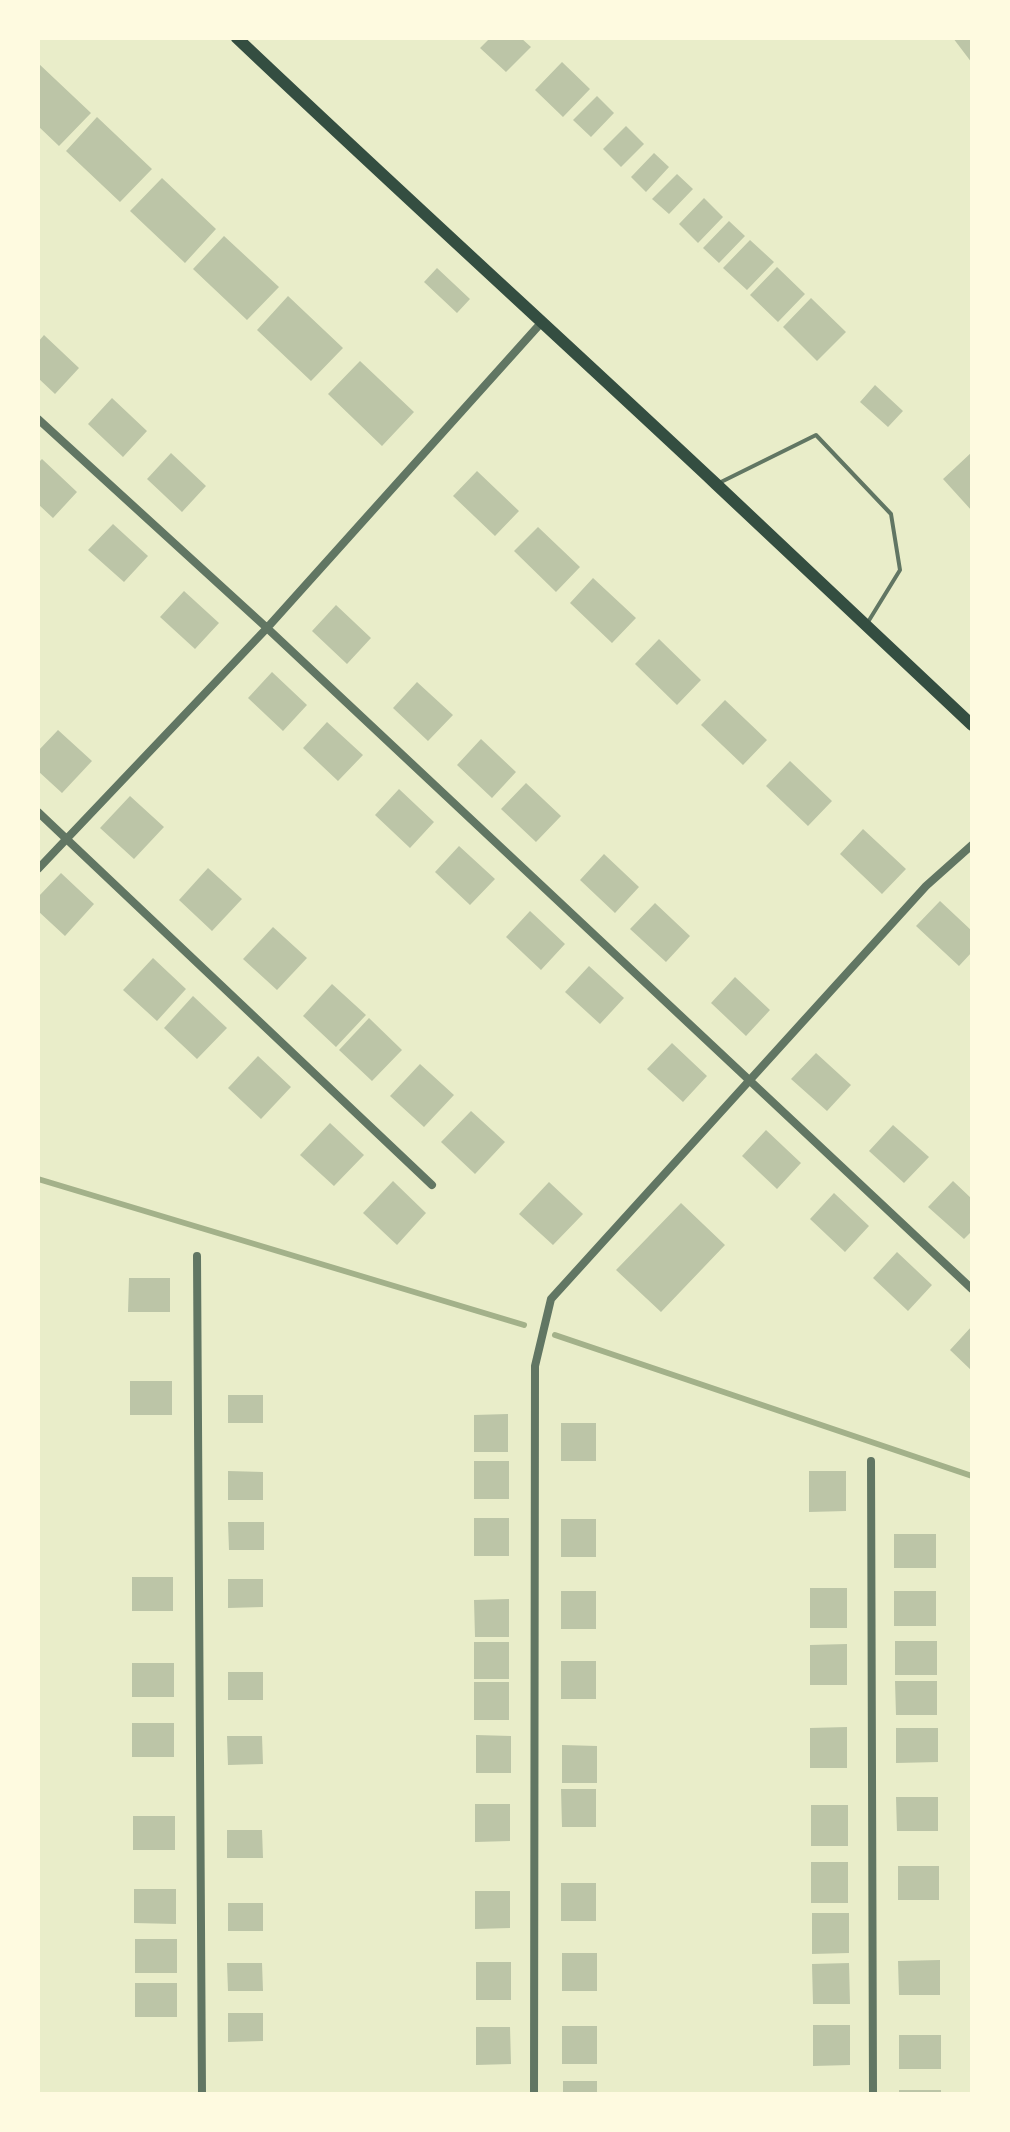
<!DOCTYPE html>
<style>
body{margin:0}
#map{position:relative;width:1010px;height:2132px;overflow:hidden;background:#e9edc9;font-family:"Space Grotesk",sans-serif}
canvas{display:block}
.frame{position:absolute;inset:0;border:40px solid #fefae0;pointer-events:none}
</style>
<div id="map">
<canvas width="1010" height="2132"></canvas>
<div class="frame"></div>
</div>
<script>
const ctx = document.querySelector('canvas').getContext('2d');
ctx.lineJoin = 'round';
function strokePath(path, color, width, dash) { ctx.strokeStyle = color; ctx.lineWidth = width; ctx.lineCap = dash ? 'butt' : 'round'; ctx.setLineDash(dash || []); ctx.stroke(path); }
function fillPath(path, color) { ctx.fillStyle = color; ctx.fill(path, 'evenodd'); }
const stream = new Path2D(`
 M38,1179l486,146
 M555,1335l417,141`);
const building = new Path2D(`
 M490,38h31l10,9 -25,25 -26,-24z
 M953,38h19v25z
 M562,62l28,27 -27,28 -28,-27z
 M38,63l53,50 -32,33 -21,-20z
 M597,96l17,17 -23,24 -18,-17z
 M97,117l55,52 -32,33 -54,-51z
 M626,126l18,18 -23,23 -18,-18z
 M654,153l15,14 -23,25 -15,-15z
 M677,174l16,15 -24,25 -17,-15z
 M162,178l54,51 -31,34 -55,-52z
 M704,198l19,19 -25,26 -19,-19z
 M729,221l16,15 -26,27 -16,-15z
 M224,236l55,51 -32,33 -54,-51z
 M750,240l24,22 -27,28 -24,-22z
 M777,267l28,27 -27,28 -28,-27z
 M437,268l33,31 -13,14 -33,-31z
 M288,296l55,52 -32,33 -54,-51z
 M811,298l35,34 -29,29 -34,-34z
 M44,335l35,33 -24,26 -17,-16v-36z
 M360,361l54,51 -32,34 -54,-52z
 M875,385l28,26 -15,16 -28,-25z
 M112,398l35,33 -24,26 -35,-33z
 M972,452v59l-29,-32z
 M171,453l35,33 -24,26 -35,-33z
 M42,459l35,33 -24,26 -15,-14v-41z
 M477,471l42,40 -24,25 -42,-40z
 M113,524l35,32 -24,26 -36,-32z
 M538,527l42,40 -24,25 -42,-41z
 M593,578l43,40 -24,25 -42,-40z
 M184,591l35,32 -24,26 -35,-32z
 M336,605l35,33 -24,26 -35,-33z
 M659,639l42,41 -24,25 -42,-41z
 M272,672l35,33 -24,26 -35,-33z
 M417,682l36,33 -25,26 -35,-33z
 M725,700l42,40 -24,25 -42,-40z
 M327,722l36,33 -25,26 -35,-33z
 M58,730l34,31 -30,32 -24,-22v-20z
 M481,739l35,33 -24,26 -35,-33z
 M790,761l42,40 -24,25 -42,-40z
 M526,783l35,33 -25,26 -35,-33z
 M399,789l35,33 -24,26 -35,-33z
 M130,796l34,31 -30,32 -34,-31z
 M863,829l43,40 -24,25 -42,-40z
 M459,846l36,33 -25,26 -35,-33z
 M604,854l35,33 -24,26 -35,-33z
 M208,868l34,31 -30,32 -33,-31z
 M61,873l33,31 -29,32 -27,-25v-14z
 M940,901l32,30v21l-13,14 -43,-40z
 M655,903l35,33 -24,26 -36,-33z
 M530,911l35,33 -24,26 -35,-33z
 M273,927l34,31 -30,32 -34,-31z
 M153,958l33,31 -29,32 -34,-31z
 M589,966l35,32 -24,26 -35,-32z
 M735,977l35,33 -24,26 -35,-33z
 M332,984l34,31 -30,32 -33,-31z
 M193,996l34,32 -30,31 -33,-31z
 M369,1018l33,32 -30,31 -33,-31z
 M672,1043l35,33 -24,26 -36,-33z
 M816,1053l35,32 -24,26 -36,-32z
 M258,1056l33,31 -30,32 -33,-31z
 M420,1064l34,31 -30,32 -34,-31z
 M471,1111l34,31 -30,32 -34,-32z
 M330,1123l34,32 -30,31 -34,-31z
 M893,1125l36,32 -25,26 -35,-32z
 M766,1130l35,33 -24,26 -35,-33z
 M393,1181l33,32 -29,32 -34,-32z
 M953,1181l19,18v32l-8,8 -36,-32z
 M549,1182l34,32 -30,31 -34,-31z
 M834,1193l35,33 -24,26 -35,-33z
 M681,1203l44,42 -64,67 -45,-42z
 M897,1252l35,33 -24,26 -35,-33z
 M129,1278h41v34h-42z
 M972,1326v45l-22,-21z
 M130,1381h42v34h-42z
 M228,1395h35v28h-35z
 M508,1414v38h-34v-37z
 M561,1423h35v38h-35z
 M474,1461h35v38h-35z
 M228,1471l35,1v28h-35z
 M809,1471h37v40l-37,1z
 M474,1518h35v38h-35z
 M561,1519h35v38h-35z
 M228,1522h36v28h-35z
 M894,1534h42v34h-42z
 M132,1577h41v34h-41z
 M228,1579h35v28l-35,1z
 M810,1588h37v40h-37z
 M561,1591h35v38h-35z
 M894,1591h42v35h-42z
 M509,1599v38h-34l-1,-37z
 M895,1641h42v34h-42z
 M474,1642h35v37h-35z
 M847,1644v41h-37v-40z
 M561,1661h35v38h-35z
 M132,1663h42v34h-42z
 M228,1672h35v28h-35z
 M895,1681h42v34h-41z
 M474,1682h35v38h-35z
 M132,1723h42v34h-42z
 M847,1727v41h-37v-40z
 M896,1728h42v34l-42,1z
 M476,1735l35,1v37h-35z
 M227,1736h35l1,28 -35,1z
 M562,1745l35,1v37h-35z
 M561,1789h35v38h-34z
 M896,1797h42v34h-41z
 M475,1804h35v37l-35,1z
 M811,1805h37v41h-37z
 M133,1816h42v34h-42z
 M227,1830h35l1,28h-36z
 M811,1862h37v41h-37z
 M898,1866h41v34h-41z
 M561,1883h35v38h-35z
 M134,1889h42v35l-42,-1z
 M475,1891h35v37l-35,1z
 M228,1903h35v28h-35z
 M812,1913h37v40l-37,1z
 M135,1939h42v34h-42z
 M562,1953h35v38h-35z
 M940,1960v35h-41l-1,-34z
 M476,1962h35v38h-35z
 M227,1963h35l1,28h-35z
 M849,1963l1,41h-37l-1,-40z
 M135,1983h42v34h-42z
 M228,2013h35v28l-35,1z
 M813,2025h37v40l-37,1z
 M562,2026h35v38h-35z
 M476,2027h34l1,37 -35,1z
 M899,2035h42v34h-42z
 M563,2081h34v13h-34z
 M899,2090h42v4h-42z`);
const service = new Path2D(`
 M719,483l97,-48 75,79 9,56 -32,52`);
const minor = new Path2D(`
 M38,419l229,209 705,661
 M38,812l394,373
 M38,869l229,-241 274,-305
 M197,1256l5,838
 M871,1461l2,633
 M534,2094l1,-728 16,-67 375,-413 46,-41`);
const primary = new Path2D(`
 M237,38c158,150 320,297 479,446 86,80 170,161 256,241`);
strokePath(stream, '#a3b18a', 6);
fillPath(building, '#bcc5a7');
strokePath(service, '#617663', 4);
strokePath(minor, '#617663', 8);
strokePath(primary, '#344e41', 12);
</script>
